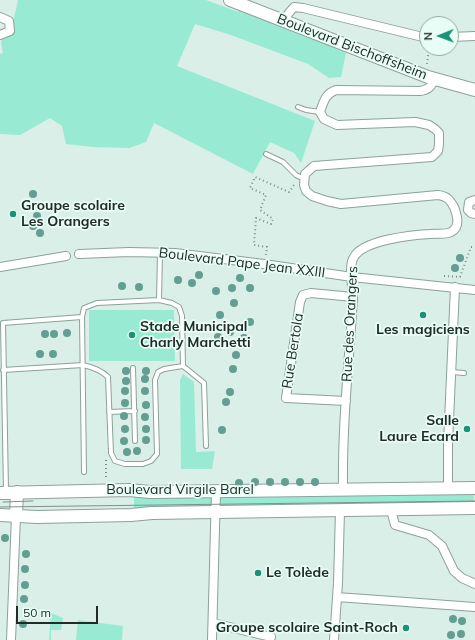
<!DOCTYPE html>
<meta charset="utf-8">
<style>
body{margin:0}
#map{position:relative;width:475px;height:640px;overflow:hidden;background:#d9efe8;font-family:Mulish,sans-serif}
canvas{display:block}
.north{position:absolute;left:419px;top:16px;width:40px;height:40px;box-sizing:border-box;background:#e7fdf5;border:1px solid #99a9a3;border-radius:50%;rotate:269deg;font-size:11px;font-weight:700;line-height:16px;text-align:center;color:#232b28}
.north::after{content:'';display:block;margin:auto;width:14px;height:18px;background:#199278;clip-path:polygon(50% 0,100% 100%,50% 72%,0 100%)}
.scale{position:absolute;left:16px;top:606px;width:82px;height:18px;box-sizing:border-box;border:2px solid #232b28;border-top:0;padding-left:5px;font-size:12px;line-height:14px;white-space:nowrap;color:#232b28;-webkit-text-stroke:3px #e7fdf5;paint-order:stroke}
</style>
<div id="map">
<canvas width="475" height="640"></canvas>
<div class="north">N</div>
<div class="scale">50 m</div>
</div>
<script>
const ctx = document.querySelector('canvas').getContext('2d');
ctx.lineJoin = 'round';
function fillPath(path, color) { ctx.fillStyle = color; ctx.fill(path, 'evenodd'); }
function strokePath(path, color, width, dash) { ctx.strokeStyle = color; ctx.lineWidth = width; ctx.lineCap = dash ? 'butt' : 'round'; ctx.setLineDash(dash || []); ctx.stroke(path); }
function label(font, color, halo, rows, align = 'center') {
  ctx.font = font + ' Mulish,sans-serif'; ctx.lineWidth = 3.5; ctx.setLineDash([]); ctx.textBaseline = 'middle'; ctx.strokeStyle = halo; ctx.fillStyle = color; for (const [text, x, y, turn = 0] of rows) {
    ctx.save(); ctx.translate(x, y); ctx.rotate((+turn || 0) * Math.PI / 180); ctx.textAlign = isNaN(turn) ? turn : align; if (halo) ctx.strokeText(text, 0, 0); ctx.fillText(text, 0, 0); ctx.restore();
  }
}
const green = new Path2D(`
 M18,0h188l32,12 2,-2 93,36v1l13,6 -5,24 -12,1 -21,-14 -77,-29 -36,-11 -18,42 138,55 -14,42 -7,-10 -24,-11 -17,32 -99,-51 -8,19 -17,6 -36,-1 -27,-3 -4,-18 -12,-8 -30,17 -20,-1v-80l3,-1 -2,-10 1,-4 10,-6c0,-12 4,-21 6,-33z
 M89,310h85l1,51h-86z
 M183,374l11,8 2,70 19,-1 -3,18h-31l-1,-89z
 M474,493v11l-340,4v-11z
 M51,613l12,5 -2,12h-10v10h-2z
 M78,620l45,6 -1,14h-46z`);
const path = new Path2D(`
 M427,64l2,-16
 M266,255l1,-8 -13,-2 2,-27 15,6 2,-5 -13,-9 6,-15 -16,-7 5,-11 34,15 5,-7
 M444,276l16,1 11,-30h4
 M106,460v20`);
const lane = new Path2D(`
 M298,107l8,3 14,2
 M266,154l17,8 13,13 8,4
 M159,300l13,3 7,4 3,9 1,50
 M82,317l2,155
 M133,368l2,73
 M3,370l80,-5c9,2 18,5 25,12l3,76 4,8 10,3h18l8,-3 6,-7 -2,-74 3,-8 6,-3 19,-3 21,17 2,63
 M452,372l12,1
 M109,412l26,-1
 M6,491l-3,-168 79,-6 2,-9 13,-5 62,-3 1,-47`);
const street = new Path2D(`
 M0,17l9,4 1,10 -10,4
 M285,21l3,-7 6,-7 9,1 124,30
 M451,37l24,-1
 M475,200l-6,2 -1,8 3,3 4,1
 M79,254l50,-2 46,1 89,11 88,13 123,13
 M0,267l66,-11
 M346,401l-60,-3 14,-96 3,-7 8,-2 42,4
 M448,488v-45l7,-156
 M343,489c-1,-64 6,-127 10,-190 0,-11 -5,-34 1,-42 9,-17 58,-22 76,-23 7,-1 16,1 21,-2 10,-5 6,-17 3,-25 -4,-7 -7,-11 -16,-12l-97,9 -14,-3 -15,-5 -6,-5 -2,-6 1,-11 9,-8 118,-9 6,-6 1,-7v-11l-4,-4 -6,-4 -14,-3 -78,3 -13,-6 -4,-7c4,-11 5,-18 16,-22l84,1c8,-1 11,-4 15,-12
 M391,510l4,15 34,10 13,11 12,25 8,7 13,6
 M337,597l138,10
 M213,623l58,14
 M11,640l5,-124
 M212,640l4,-149
 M334,640l4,-57 2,-72`);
const secondary = new Path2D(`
 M230,0l198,77 47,13
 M0,493l129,-3 21,2 325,-4
 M0,515l37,2 94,-2 21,-2 323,-5
 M16,516l1,-24`);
const tram = new Path2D(`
 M3,502l30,-1
 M0,507l475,-6`);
const trees = [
 [33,194],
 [37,216],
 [33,226],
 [40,233],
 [460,258],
 [455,268],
 [199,275],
 [240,278],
 [178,280],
 [192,283],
 [122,286],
 [139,287],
 [232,288],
 [250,288],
 [216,291],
 [234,303],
 [220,315],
 [250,322],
 [230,332],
 [67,333],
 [45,334],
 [54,334],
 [218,337],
 [244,338],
 [40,354],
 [53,354],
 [236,355],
 [233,369],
 [126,371],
 [146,371],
 [145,379],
 [126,381],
 [125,391],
 [145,391],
 [230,392],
 [226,402],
 [125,403],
 [146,405],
 [124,416],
 [145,417],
 [125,429],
 [146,429],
 [222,430],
 [146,440],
 [124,441],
 [137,451],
 [127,452],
 [255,482],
 [270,482],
 [285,482],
 [300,482],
 [315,482],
 [239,483],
 [5,538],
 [26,554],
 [25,569],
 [25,585],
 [24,599],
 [453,619],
 [462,621],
 [23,624],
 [461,634],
 [451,635]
];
const markers = [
 [13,214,4,"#199278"],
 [423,315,4,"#199278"],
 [132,335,4,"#199278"],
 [467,429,4,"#199278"],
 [258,573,4,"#199278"],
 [406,628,4,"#199278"]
];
const streetNames = [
 ["Boulevard Bischoffsheim",352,47,21],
 ["Boulevard Pape Jean XXIII",242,263,7],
 ["Rue des Orangers",350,324,-87],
 ["Rue Bertola",293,351,-81],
 ["Boulevard Virgile Barel",180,490]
];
const poiNames = [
 ["Groupe scolaire",21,206],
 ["Les Orangers",21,222],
 ["Stade Municipal",140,327],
 ["Charly Marchetti",140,343],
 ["Les magiciens",423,330,"center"],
 ["Salle",459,421,"right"],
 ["Laure Ecard",459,437,"right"],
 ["Le Tolède",266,573],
 ["Groupe scolaire Saint-Roch",398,628,"right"]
];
fillPath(green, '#98ebd2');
strokePath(lane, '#8da19a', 6);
strokePath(street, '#8da19a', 10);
strokePath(secondary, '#8da19a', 14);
strokePath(path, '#7c8b86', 2, [1, 3]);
strokePath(lane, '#fff', 4);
strokePath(street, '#fff', 8);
strokePath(secondary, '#fff', 12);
strokePath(tram, '#81908b', 1);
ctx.fillStyle = '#629e91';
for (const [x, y] of trees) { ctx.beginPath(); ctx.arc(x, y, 4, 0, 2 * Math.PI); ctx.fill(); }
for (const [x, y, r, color] of markers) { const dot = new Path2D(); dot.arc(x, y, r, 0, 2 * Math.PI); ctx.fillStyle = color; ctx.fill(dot); strokePath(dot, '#e7fdf5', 1.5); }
label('14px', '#232b28', '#e7fdf5', streetNames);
label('bold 14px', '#232b28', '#e7fdf5', poiNames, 'left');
</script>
